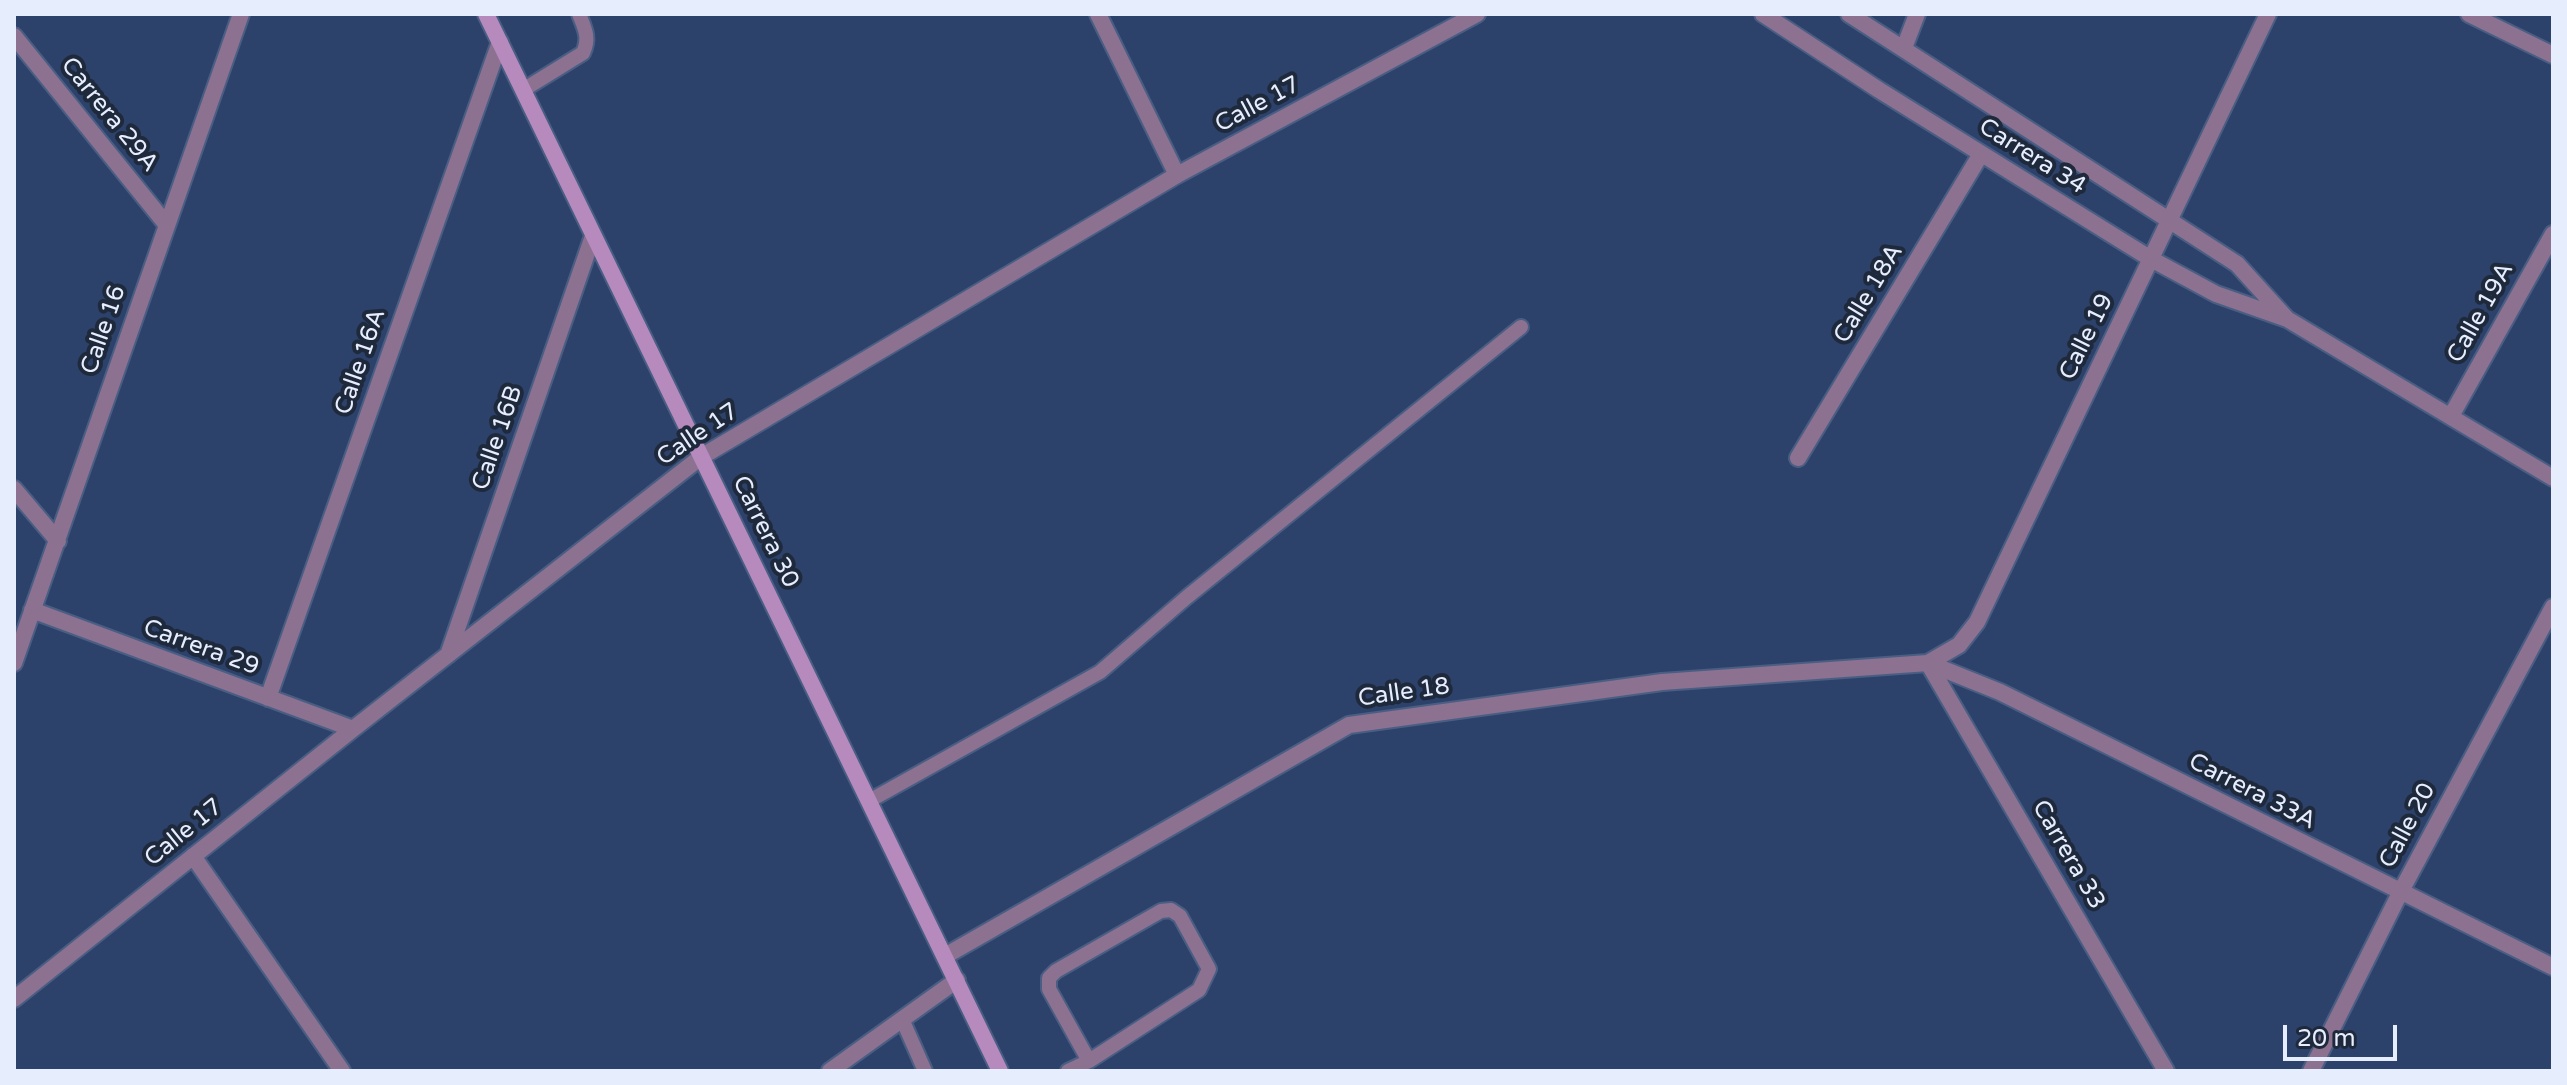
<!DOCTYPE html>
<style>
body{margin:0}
#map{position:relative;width:2567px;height:1085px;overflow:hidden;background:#2c426b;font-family:"Varela Round",sans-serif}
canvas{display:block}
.frame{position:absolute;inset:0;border:16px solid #e6eefe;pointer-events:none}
.scale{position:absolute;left:2283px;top:1025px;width:114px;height:36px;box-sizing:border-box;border:4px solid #e6eefe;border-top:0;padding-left:10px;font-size:24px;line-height:28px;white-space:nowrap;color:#e6eefe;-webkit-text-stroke:6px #1f293c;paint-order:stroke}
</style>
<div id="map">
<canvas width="2567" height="1085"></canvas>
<div class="frame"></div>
<div class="scale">20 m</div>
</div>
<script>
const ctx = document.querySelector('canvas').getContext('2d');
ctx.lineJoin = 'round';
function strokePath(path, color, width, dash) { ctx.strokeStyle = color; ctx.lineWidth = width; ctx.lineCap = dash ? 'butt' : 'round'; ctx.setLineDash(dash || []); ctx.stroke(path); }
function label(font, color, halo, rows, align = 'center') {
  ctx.font = font + ' "Varela Round",sans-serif'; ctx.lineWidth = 8; ctx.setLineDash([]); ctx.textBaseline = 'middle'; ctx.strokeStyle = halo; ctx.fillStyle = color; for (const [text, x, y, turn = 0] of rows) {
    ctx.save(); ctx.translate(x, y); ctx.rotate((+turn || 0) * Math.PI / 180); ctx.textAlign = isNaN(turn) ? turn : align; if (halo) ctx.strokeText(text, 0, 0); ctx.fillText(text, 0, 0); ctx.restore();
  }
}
const service = new Path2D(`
 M523,90l60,-37c7,-15 2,-24 -4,-39
 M869,801l231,-129 87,-75 334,-270
 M902,1019l23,52
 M1068,1071l21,-10 110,-71 10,-21 -29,-53 -9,-6 -10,1 -105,60 -7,7v11l40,72`);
const minor = new Path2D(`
 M1098,14l79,161
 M1763,14l116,76 272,169 65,35 71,25 266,159
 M1849,14l388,250 49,54
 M2469,14l84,41
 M14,36l152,188
 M1904,48l13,-34
 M2451,416l102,-182
 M1798,458l183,-304
 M14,489l44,52
 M32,610l321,119
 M448,655l145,-419
 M14,663l227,-649
 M1928,663l31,-18 18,-23 291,-608
 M1928,663l238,408
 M268,698l232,-656
 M193,856l149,215
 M945,956l404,-231 313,-43 266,-19 72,29 553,275
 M14,999l339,-270 348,-272 476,-282 300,-161
 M2311,1071l89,-178 153,-286`);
const tertiary = new Path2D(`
 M830,1071l127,-91`);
const secondary = new Path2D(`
 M486,14l514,1057`);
const streetNames = [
 ["Calle 17",1258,105,-28],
 ["Carrera 29A",109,115,51],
 ["Carrera 34",2032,157,32],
 ["Calle 18A",1869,294,-59],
 ["Calle 19A",2481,313,-61],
 ["Calle 16",104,330,-71],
 ["Calle 19",2087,337,-64],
 ["Calle 16A",361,362,-71],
 ["Calle 17",698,435,-34],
 ["Calle 16B",498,438,-71],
 ["Carrera 30",765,532,64],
 ["Carrera 29",201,648,20],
 ["Calle 18",1404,693,-8],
 ["Carrera 33A",2252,792,27],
 ["Calle 20",2408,826,-62],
 ["Calle 17",184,833,-39],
 ["Carrera 33",2068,855,60]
];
strokePath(service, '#4a5e83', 18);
strokePath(minor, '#4a5e83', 20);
strokePath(tertiary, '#4a5e83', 20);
strokePath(secondary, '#4a5e83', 20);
strokePath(service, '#8d7191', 14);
strokePath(minor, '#8d7191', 16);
strokePath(tertiary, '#8d7191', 16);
strokePath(secondary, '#b68abd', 16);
label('24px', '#e6eefe', '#1f293c', streetNames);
</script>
